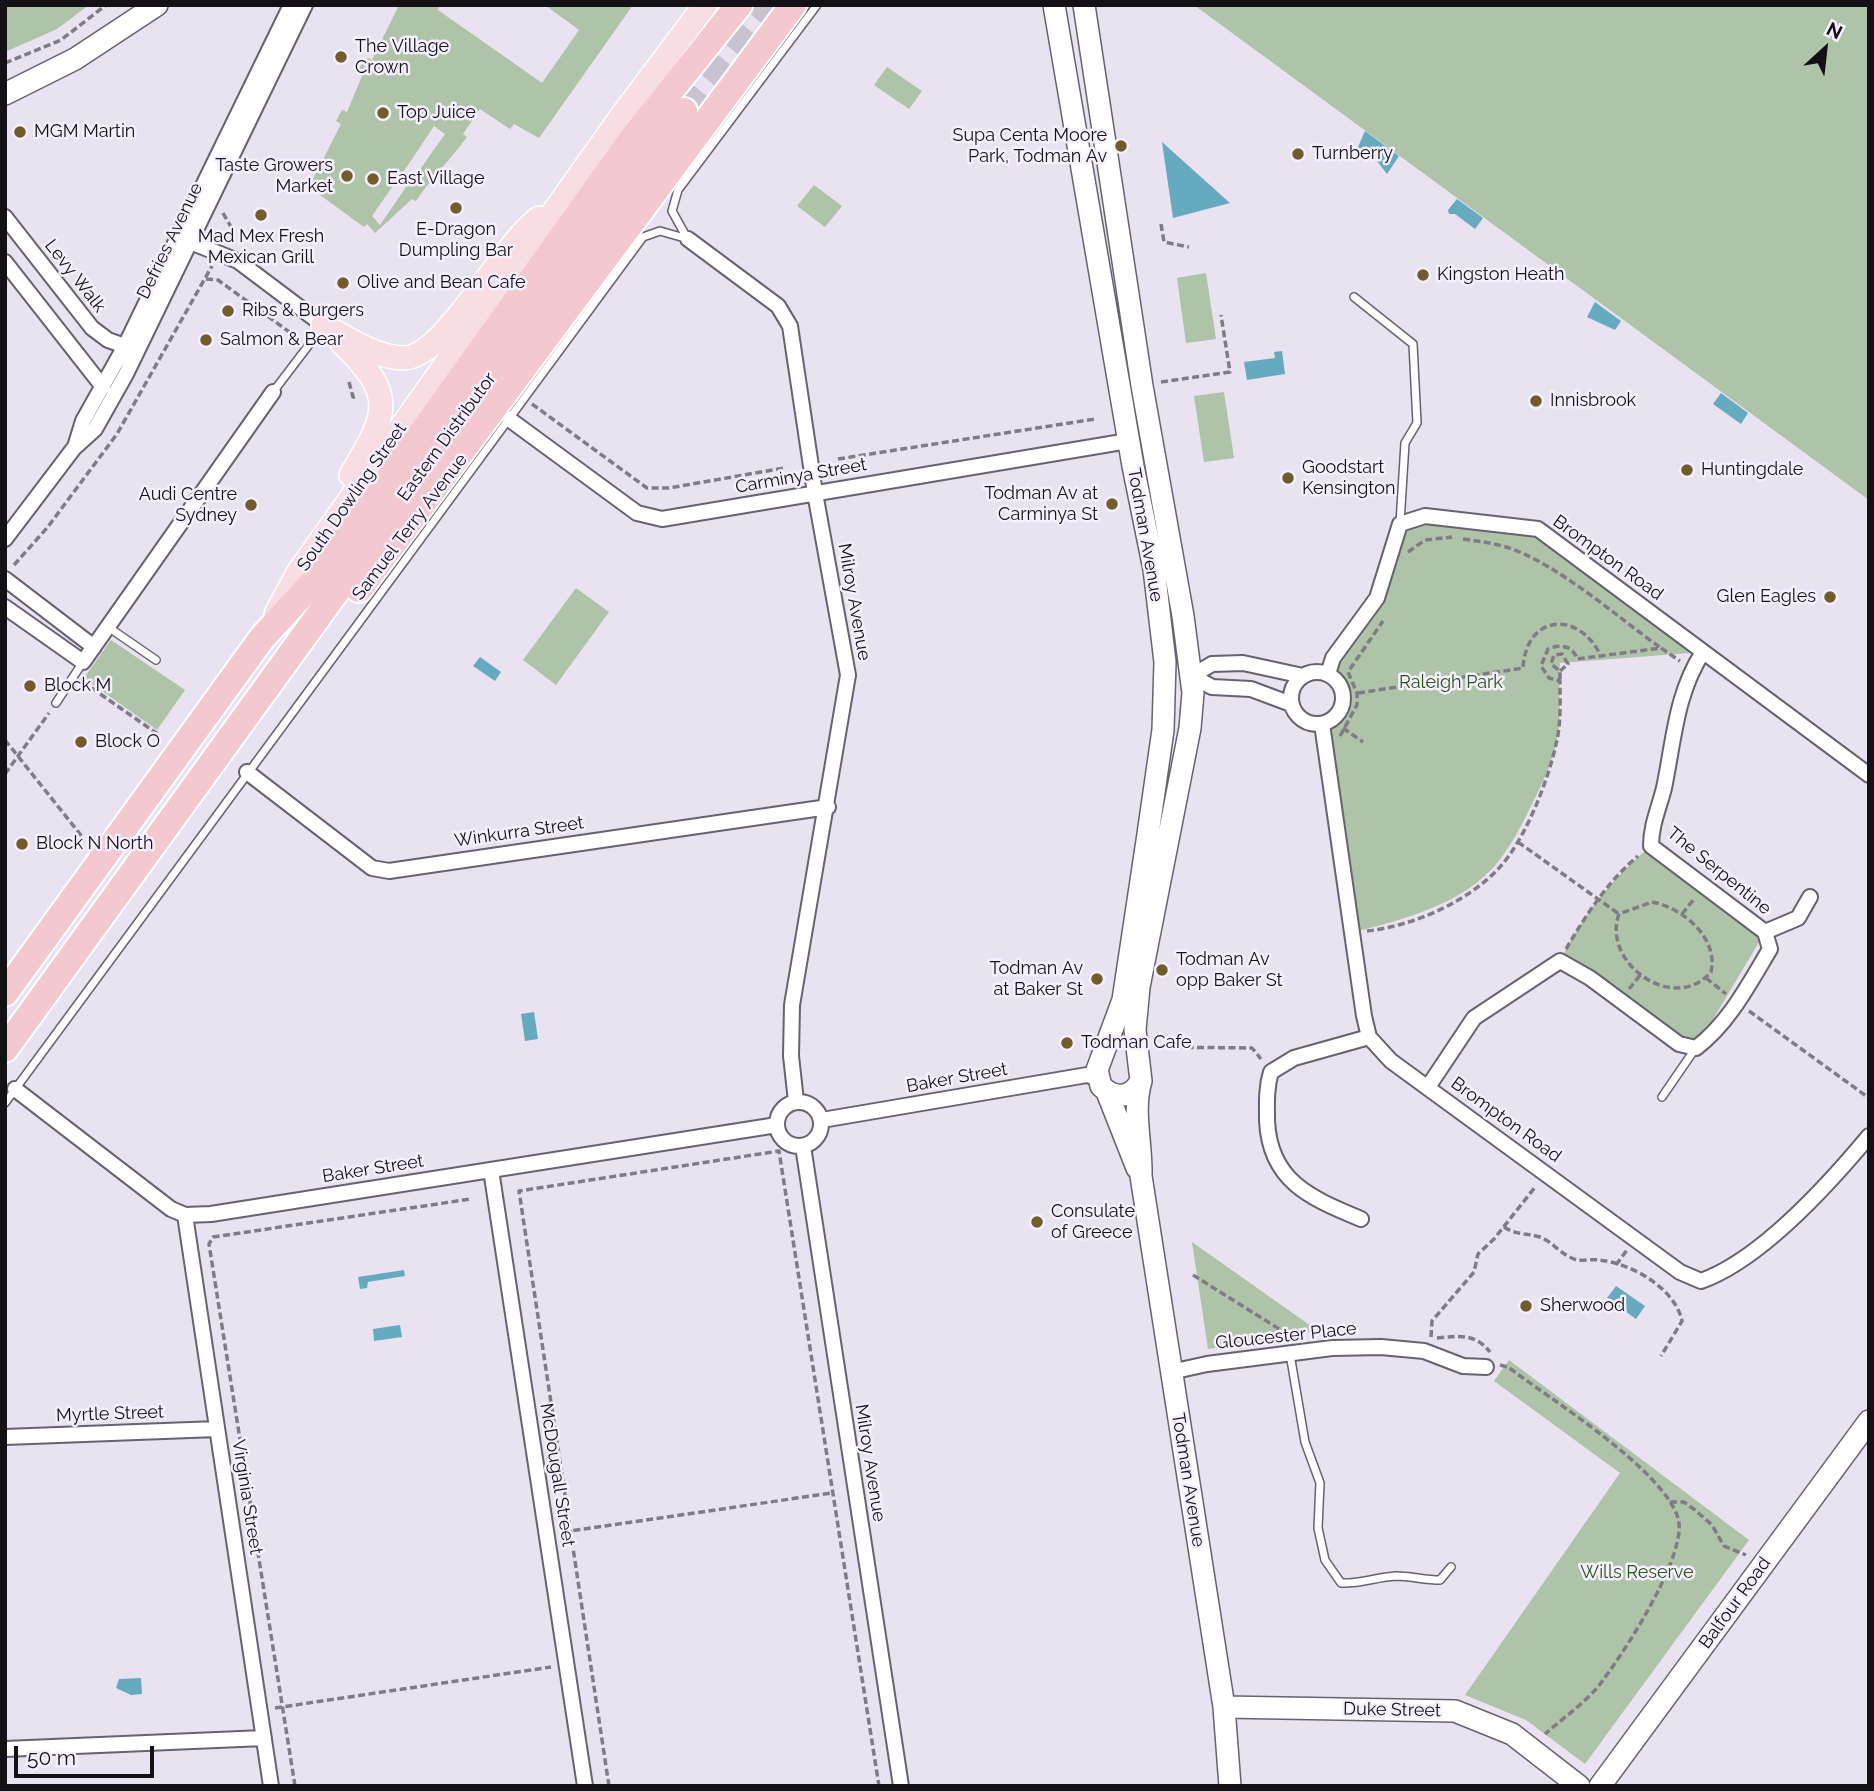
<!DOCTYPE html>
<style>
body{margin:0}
#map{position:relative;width:1874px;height:1791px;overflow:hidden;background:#e8e2f1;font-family:Raleway,sans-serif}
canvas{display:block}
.frame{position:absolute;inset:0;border:7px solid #131116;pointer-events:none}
.north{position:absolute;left:1790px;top:14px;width:70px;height:70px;-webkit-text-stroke:5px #f6efff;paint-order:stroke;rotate:27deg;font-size:19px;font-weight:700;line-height:28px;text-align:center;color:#131116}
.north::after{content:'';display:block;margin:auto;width:24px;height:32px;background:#131116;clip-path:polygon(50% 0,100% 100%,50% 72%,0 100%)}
.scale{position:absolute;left:14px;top:1746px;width:140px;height:32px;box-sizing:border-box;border:4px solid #131116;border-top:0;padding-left:9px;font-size:21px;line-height:24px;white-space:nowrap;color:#131116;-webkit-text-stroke:5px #f6efff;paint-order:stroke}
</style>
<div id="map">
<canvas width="1874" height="1791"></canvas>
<div class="frame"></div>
<div class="north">N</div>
<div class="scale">50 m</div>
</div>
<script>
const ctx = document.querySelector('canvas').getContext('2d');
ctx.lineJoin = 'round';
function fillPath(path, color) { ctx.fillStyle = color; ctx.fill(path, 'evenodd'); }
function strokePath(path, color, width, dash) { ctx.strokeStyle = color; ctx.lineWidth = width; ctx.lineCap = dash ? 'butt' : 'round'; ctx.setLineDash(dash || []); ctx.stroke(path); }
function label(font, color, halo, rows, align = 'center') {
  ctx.font = font + ' Raleway,sans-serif'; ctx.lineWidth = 5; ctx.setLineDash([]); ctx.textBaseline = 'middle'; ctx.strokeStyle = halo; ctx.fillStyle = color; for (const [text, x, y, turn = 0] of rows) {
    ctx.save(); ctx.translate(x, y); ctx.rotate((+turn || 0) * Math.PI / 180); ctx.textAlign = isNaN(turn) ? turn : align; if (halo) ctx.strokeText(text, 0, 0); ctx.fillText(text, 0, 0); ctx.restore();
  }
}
const green = new Path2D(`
 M5,5h84l-32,24 -52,23z
 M399,5h41l-2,5 104,73 37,-53 -34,-25h88l-94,133 -25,-14 -4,5 -30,-20 -17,25 4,3c-16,22 -36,41 -51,64l-4,-2 -37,34 -8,-9 -3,3 -55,-40 32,-63 -5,-3 6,-11 5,2 17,-41 -5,-3 9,-10 4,2zM434,126l11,8 -33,47 -10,-7zM397,180l9,7 -26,38 -8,-9z
 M1194,5h675v495z
 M887,67l35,24 -13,18 -35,-24z
 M814,185l28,21 -17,21 -28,-21z
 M1206,273l10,66 -30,4 -9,-65z
 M1224,392l10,66 -30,4 -10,-66z
 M1425,516l113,13 165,123 -143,11c-2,21 1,43 -1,64 -3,26 -14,52 -26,75 -10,21 -21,42 -35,60 -35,43 -97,58 -147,71l-29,-209c24,-9 29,-35 6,-50l49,-76 23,-74z
 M576,588l33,24 -53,73 -33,-25z
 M111,640l74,50 -28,40 -73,-52z
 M1651,846l114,86 -69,116 -136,-87c22,-45 52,-83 91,-115z
 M1192,1242l126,89 -110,18z
 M1509,1360l240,180 -164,224 -59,-44 -61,-25 155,-222 -126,-92z`);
const water = new Path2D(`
 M1365,131l34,25 -12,18 -20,-26 -4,3 -5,-4z
 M1162,142l68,61 -57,15z
 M1457,199l26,19 -8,11 -20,-15h-6l-1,-4z
 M1595,302l26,19 -6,9 -28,-13z
 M1282,351l3,23 -38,6 -3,-18 31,-4 -1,-6z
 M1721,393l27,20 -7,11 -28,-20z
 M480,657l21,15 -6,9 -22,-15z
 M534,1012l4,27 -13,2 -4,-27z
 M404,1270l1,6 -37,6 -1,6 -7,1 -2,-12z
 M1616,1286l29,20 -9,13 -29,-21z
 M400,1325l2,12 -28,4 -1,-12z
 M141,1678l1,16 -11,1 -15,-7 3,-9z`);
const highwayTunnel = new Path2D(`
 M684,111l87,-106`);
const path = new Path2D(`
 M5,63l56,-23 45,-35
 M223,213l8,14 -7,13
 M1161,224l3,18 25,5
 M206,279l12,1 81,59
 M349,382l4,15 4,-1
 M1161,382l69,-10 -9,-57
 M532,404l115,84h22l115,-20
 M838,459l257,-40
 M1463,539c15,2 29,4 43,8 51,16 111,70 155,101
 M1408,552l17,-12 27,-3
 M14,565l33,-37 70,-94 95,-168
 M1560,671l8,-7 -6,-10 -8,1 -3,9 9,7v10
 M83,682l76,53
 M1358,693l165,-25c3,-54 56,-58 78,-12
 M1343,728l20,14
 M1340,736l17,-31v-12l-9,-21 35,-51
 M5,740l79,99
 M5,774l44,-61
 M1518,842l101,72
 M1652,902c30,5 67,36 59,70 -37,43 -110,-9 -92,-58z
 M1682,914l12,-15
 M1367,931c46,-5 101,-29 133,-64 26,-29 49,-88 57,-127 4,-18 3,-40 3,-59l-11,-3 -8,-12 7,-17c12,-5 25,-4 29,10l84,-11 19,13
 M1566,949c20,-34 42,-68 72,-93
 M1706,978l20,16
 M1629,989l12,-15
 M1749,1011l120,87
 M1155,1047l97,1 9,11
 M1504,1227c12,8 22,6 36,10 13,5 22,19 37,23 7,1 15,-1 22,0 32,3 76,28 83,61l-21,35
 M1616,1265l11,-15
 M1193,1275l99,62
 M1431,1337l1,-16 42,-49 4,-18 16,-15 42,-53
 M1437,1338c22,-2 38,-5 53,14
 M1500,1365l8,2c42,32 155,102 170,151 11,36 -57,140 -81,170 -15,17 -35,31 -52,46
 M1670,1502h14l11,8 17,15 12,21 22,9
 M563,1532l269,-39
 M275,1708l276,-41
 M295,1786l-86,-542 4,-7 258,-38
 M609,1786l-90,-595 260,-40 100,635`);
const lane = new Path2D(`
 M687,238l-15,-27 6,-21 139,-185
 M1354,297l59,47 4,79 -12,20 -5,80
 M273,392l48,-63
 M108,627l48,33
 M56,703l27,-41
 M1662,1097l33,-48
 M5,1103l638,-866 17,-6 28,8
 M1290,1354l15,88 15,41 -2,45 7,32 16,23c20,1 35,-6 55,-7 14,0 29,4 44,4l11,-13`);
const street = new Path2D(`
 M5,217l87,111 16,12 17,6
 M688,239l90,67 12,20 25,167 33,182 -56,330 -1,51 5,45
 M190,242l48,19 85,64
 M5,262l98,125
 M509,419l128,94 25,6 466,-78
 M75,447l8,-26 42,-75 166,-341
 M5,539l69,-91 21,-19 31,-55 179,-369
 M5,579l89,68
 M5,607l78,55 190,-270
 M1291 698a26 26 0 1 1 52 0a26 26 0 1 1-52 0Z
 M1328,674l5,-16 44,-60 23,-74 25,-8 113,13 331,246
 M1192,676l20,-12 31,-1 60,13
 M1192,676l20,11 39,2 40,15
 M1322,724l42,292 5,21 22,24 289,211 21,9c59,-21 128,-97 168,-145
 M247,772l125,96 17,3 439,-64
 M1765,932l33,-14 12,-21
 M1428,1087l46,-69 86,-57 30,17 89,66 17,4c33,-25 53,-64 74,-99l-5,-17 -114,-86c0,-21 8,-38 13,-58 10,-48 12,-95 39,-136
 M15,1089l156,120 14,6 26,-1 566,-89
 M777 1124a22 22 0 1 1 44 0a22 22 0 1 1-44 0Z
 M822,1120l265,-45 11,3
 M803,1146l98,640
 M491,1170l94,616
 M185,1215l86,571
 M1361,1219c-50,-21 -91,-37 -94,-98 0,-17 -1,-33 4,-49l23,-14 75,-21
 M1171,1372l36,-8 125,-16 49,-1 43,4 39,15 23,1
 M5,1437l212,-8
 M5,1749l259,-11`);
const secondary = new Path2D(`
 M1054,5l79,461 21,103 11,93 -2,68 -16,111 -24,159 -26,70 4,16c14,14 30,12 40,-5l-6,-51 4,-43 51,-259 3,-35 -10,-77 -41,-230 -58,-381
 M5,94l70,-35 82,-54
 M1141,1081c-9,30 1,63 0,95l83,531 6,79
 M1107,1092l30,76
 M1224,1707l231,4 57,23 67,52
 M1600,1786l269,-365`);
const primary = new Path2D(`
 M323,325c24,13 51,32 80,33 41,1 98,-112 136,-140
 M341,342c55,53 48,70 10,133
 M276,614l22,-41 323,-456 84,-112`);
const highway = new Path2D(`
 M359,589l434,-584
 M5,993l257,-355 58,-63 312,-436 107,-134
 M5,1049l679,-938`);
const markers = [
 [341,57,7,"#735c2c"],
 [383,113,7,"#735c2c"],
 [20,132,7,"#735c2c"],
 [1121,146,7,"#735c2c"],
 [1298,154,7,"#735c2c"],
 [347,176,7,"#735c2c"],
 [373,179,7,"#735c2c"],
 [456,208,7,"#735c2c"],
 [261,215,7,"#735c2c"],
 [1423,275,7,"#735c2c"],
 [343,283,7,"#735c2c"],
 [228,311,7,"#735c2c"],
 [206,340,7,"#735c2c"],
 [1536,401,7,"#735c2c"],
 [1687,470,7,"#735c2c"],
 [1288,478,7,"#735c2c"],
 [1112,504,7,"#735c2c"],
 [251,505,7,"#735c2c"],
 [1830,597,7,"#735c2c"],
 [30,686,7,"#735c2c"],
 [81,742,7,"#735c2c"],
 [22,844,7,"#735c2c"],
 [1162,970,7,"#735c2c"],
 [1097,979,7,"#735c2c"],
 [1067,1043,7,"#735c2c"],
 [1037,1222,7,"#735c2c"],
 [1526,1306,7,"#735c2c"]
];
const poiNames = [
 ["The Village",355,47],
 ["Crown",355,68],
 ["Top Juice",397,113],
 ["MGM Martin",34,132],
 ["Supa Centa Moore",1107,136,"right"],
 ["Park, Todman Av",1107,157,"right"],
 ["Turnberry",1312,154],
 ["Taste Growers",333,166,"right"],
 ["Market",333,187,"right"],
 ["East Village",387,179],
 ["E-Dragon",456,230,"center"],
 ["Dumpling Bar",456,251,"center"],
 ["Mad Mex Fresh",261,237,"center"],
 ["Mexican Grill",261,258,"center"],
 ["Kingston Heath",1437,275],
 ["Olive and Bean Cafe",357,283],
 ["Ribs & Burgers",242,311],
 ["Salmon & Bear",220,340],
 ["Innisbrook",1550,401],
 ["Goodstart",1302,468],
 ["Kensington",1302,489],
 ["Huntingdale",1701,470],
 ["Todman Av at",1098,494,"right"],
 ["Carminya St",1098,515,"right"],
 ["Audi Centre",237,495,"right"],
 ["Sydney",237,516,"right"],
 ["Glen Eagles",1816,597,"right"],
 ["Block M",44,686],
 ["Block O",95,742],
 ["Block N North",36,844],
 ["Todman Av",1176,960],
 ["opp Baker St",1176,981],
 ["Todman Av",1083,969,"right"],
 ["at Baker St",1083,990,"right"],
 ["Todman Cafe",1081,1043],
 ["Consulate",1051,1212],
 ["of Greece",1051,1233],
 ["Sherwood",1540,1306]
];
const streetNames = [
 ["Defries Avenue",170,241,-64],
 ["Levy Walk",75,276,52],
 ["Eastern Distributor",447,437,-54],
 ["Carminya Street",801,476,-10],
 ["South Dowling Street",352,497,-55],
 ["Samuel Terry Avenue",410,527,-53],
 ["Todman Avenue",1145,535,80],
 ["Brompton Road",1608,558,36],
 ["Milroy Avenue",854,602,80],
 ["Winkurra Street",519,832,-8],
 ["The Serpentine",1719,871,39],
 ["Baker Street",957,1078,-10],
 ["Brompton Road",1506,1120,36],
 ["Baker Street",373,1169,-9],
 ["Gloucester Place",1286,1336,-6],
 ["Myrtle Street",110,1414,-2],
 ["Milroy Avenue",870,1463,81],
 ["McDougall Street",557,1475,81],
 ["Todman Avenue",1188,1480,81],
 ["Virginia Street",247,1497,81],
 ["Balfour Road",1735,1603,-54],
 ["Duke Street",1392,1710,1]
];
const parkNames = [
 ["Raleigh Park",1451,683],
 ["Wills Reserve",1637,1573]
];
fillPath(green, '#aec3a7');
fillPath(water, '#66aabf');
strokePath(highwayTunnel, '#c8c3d0', 26, [26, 13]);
strokePath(lane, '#68626f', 10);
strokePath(street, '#68626f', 18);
strokePath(secondary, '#68626f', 24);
strokePath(primary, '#fff', 26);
strokePath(highway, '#fff', 30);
strokePath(path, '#807c86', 3.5, [7, 3.5]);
strokePath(lane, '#fff', 7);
strokePath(street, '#fff', 14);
strokePath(secondary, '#fff', 21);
strokePath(primary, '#f8dee2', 23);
strokePath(highway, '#f3c8cf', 26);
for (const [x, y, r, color] of markers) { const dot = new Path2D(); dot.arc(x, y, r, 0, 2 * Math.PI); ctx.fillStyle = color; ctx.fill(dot); strokePath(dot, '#f6efff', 2.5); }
label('18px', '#131116', '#f6efff', poiNames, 'left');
label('18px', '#131116', '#f6efff', streetNames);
label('18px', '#285617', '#f6efff', parkNames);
</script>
